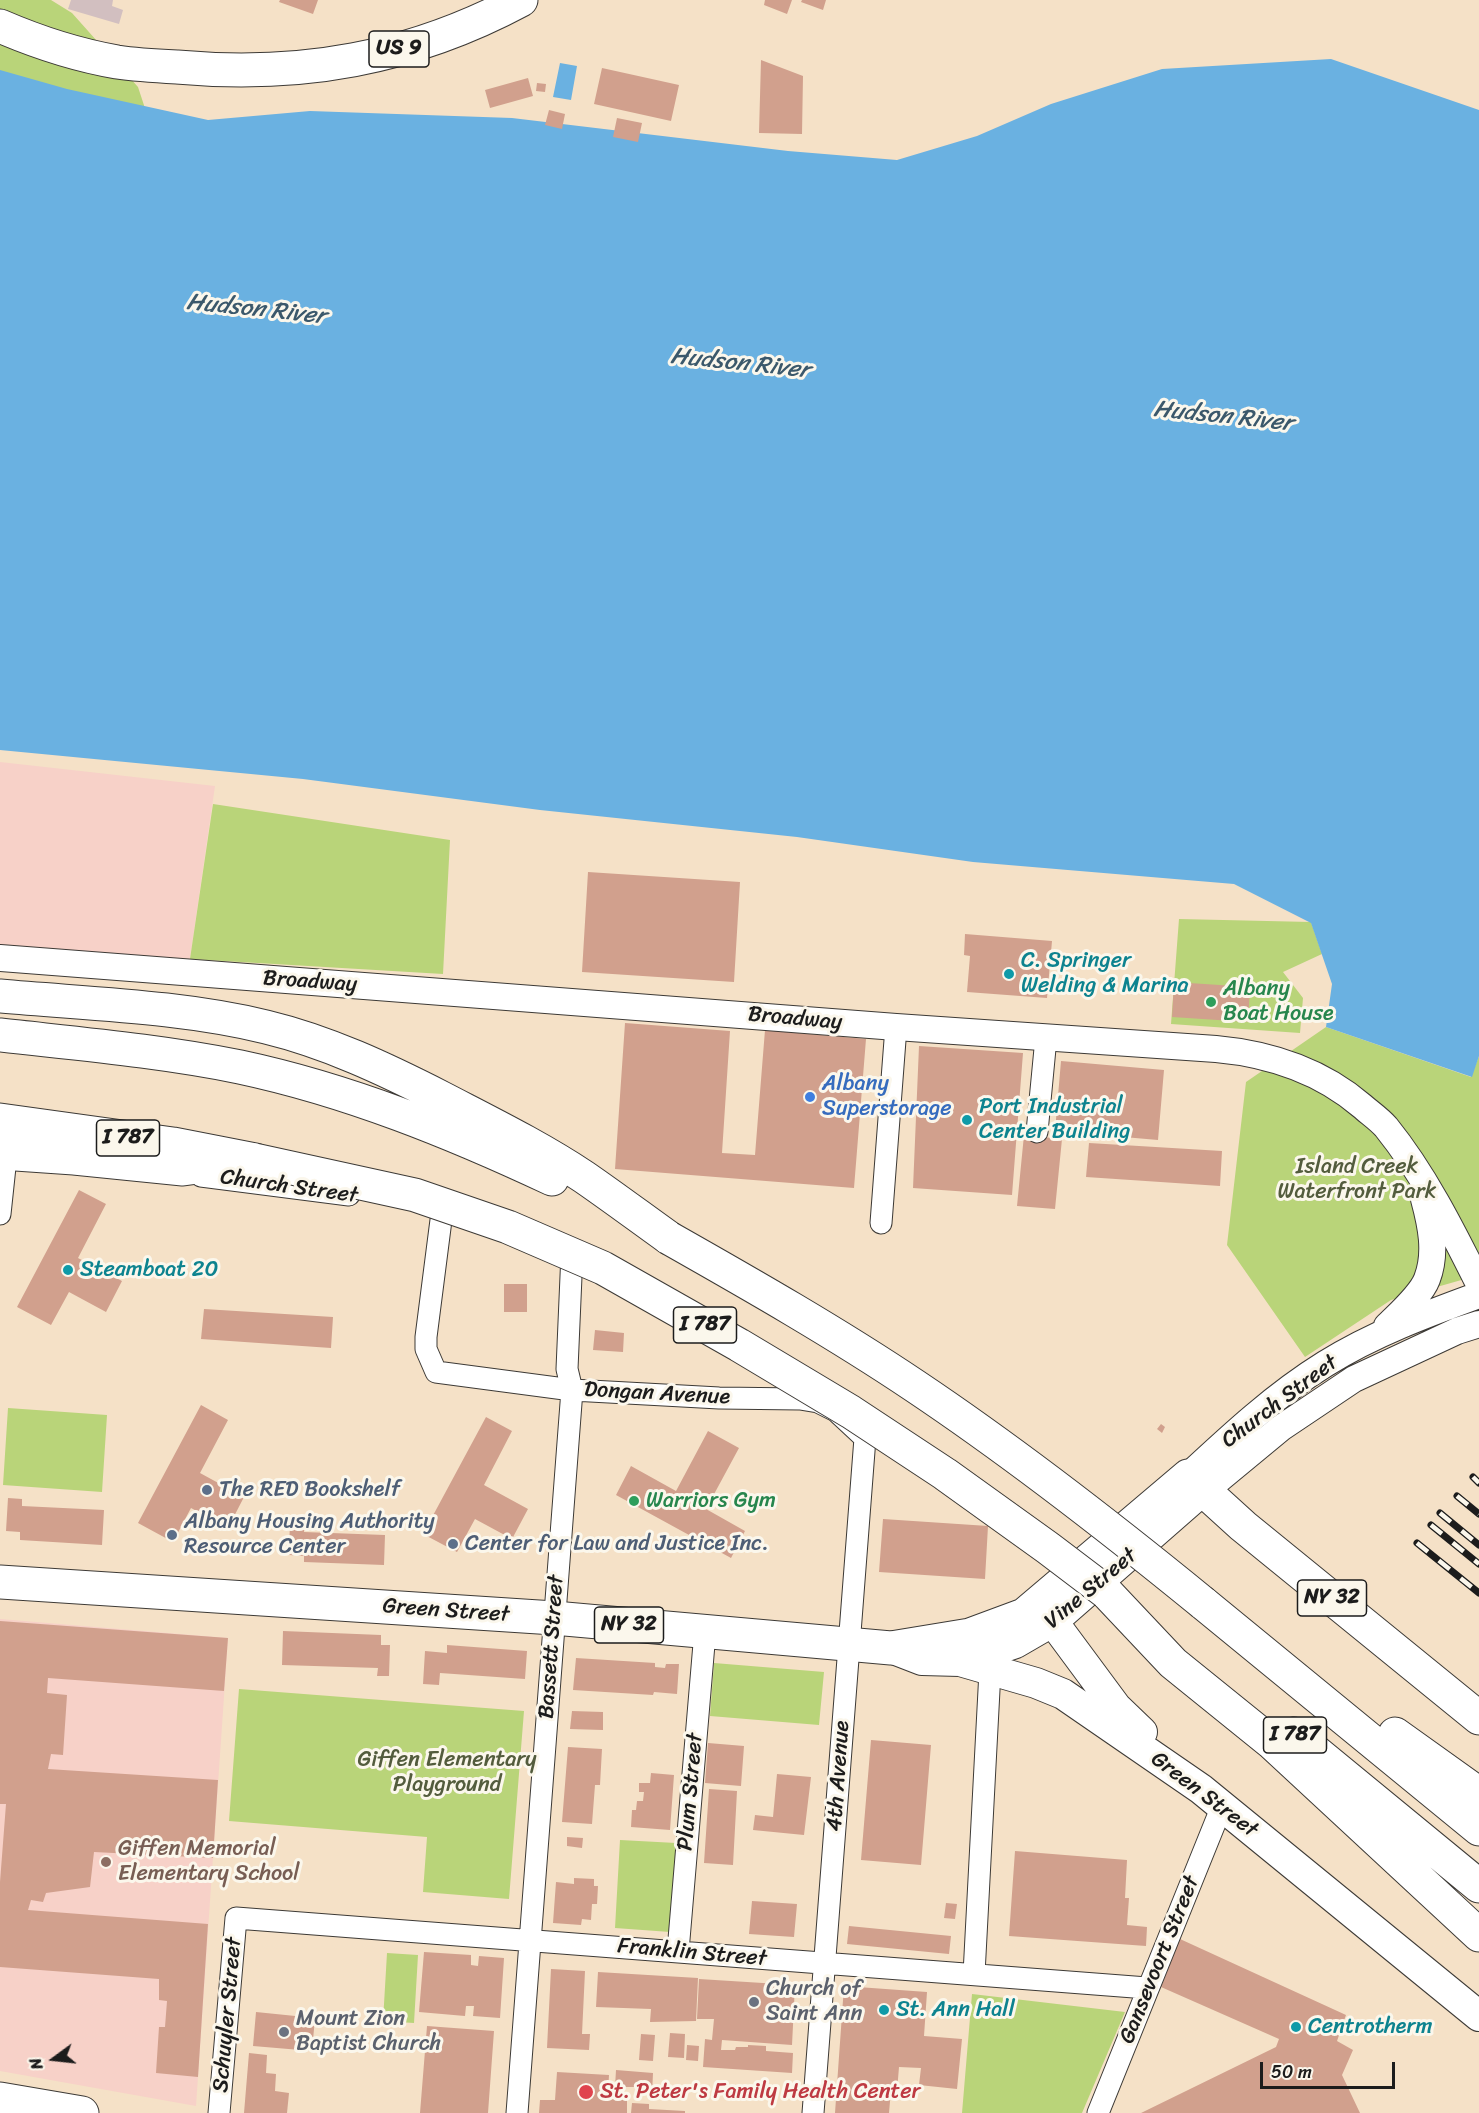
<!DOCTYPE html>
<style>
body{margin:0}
#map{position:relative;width:1479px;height:2113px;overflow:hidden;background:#f5e1c7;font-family:Sriracha,sans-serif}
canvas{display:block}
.north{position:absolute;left:24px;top:2029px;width:60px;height:60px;-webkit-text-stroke:4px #fbf7ec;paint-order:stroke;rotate:255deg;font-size:16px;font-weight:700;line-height:24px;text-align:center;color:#1c1c1c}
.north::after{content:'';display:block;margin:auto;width:21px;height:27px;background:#1c1c1c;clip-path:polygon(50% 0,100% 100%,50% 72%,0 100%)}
.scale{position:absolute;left:1260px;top:2062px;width:135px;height:27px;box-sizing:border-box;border:3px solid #1c1c1c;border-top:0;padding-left:8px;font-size:18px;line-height:21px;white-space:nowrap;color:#1c1c1c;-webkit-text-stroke:4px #fbf7ec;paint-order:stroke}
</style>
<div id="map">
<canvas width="1479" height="2113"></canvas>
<div class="north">N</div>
<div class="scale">50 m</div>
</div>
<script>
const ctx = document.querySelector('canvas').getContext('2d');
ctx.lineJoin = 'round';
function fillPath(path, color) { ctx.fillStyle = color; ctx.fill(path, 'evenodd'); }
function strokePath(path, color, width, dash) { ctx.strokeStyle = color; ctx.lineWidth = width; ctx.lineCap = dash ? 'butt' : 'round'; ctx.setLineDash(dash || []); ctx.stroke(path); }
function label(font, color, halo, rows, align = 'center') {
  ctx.font = font + ' Sriracha,sans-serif'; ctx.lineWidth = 6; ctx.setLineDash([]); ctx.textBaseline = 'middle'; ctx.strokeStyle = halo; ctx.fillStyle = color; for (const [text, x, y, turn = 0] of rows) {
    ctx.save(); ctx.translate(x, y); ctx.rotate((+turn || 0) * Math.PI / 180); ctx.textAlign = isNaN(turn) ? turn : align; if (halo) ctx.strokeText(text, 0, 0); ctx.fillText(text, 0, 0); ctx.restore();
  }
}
const built = new Path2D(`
 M0,762l215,24 -25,173 -190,-12z
 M0,1619l228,19 -32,468 -196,-35z`);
const industrial = new Path2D(`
 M71,0h42l-1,6 11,4 -4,14 -51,-15z`);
const green = new Path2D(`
 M0,0h51l21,13 66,74 23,70 -161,-42z
 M213,804l237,36 -7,134 -253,-15z
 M1179,919l132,3 11,32 -39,18 20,26 -3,35 -129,-9z
 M1326,1027l145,50 8,-21v219l-88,25 -86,57 -78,-112 19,-163z
 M8,1408l99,7 -5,77 -99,-7z
 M714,1663l110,9 -5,53 -109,-9z
 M239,1689l285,22 -15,188 -86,-7 4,-55 -198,-16z
 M620,1840l56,3 -6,89 -55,-4z
 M387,1953l31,2 -4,68 -31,-2z
 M972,1994l153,18 -43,101h-120z`);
const water = new Path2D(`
 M1331,59l148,51v946l-7,21 -146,-50 6,-43 -21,-61 -77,-39 -261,-22 -176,-25 -257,-27 -237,-31 -303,-29v-680l67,19 141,31 102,-9 202,7 276,33 109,9 80,-24 74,-32 111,-35z
 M560,63l17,3 -6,34 -18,-3z`);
const building = new Path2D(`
 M280,0h38l-5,14 -34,-12z
 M765,0h27l-5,14 -23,-9z
 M802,0h24l-3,10 -22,-8z
 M761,60l42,16 -1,58 -43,-1z
 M602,68l77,17 -8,36 -77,-17z
 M528,78l5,18 -43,12 -5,-18z
 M537,83l9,1 -1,8 -9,-1z
 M549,110l16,4 -3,15 -17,-4z
 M617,118l25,5 -4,19 -25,-5z
 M588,872l152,10 -6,100 -152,-10z
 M965,934l87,7 -5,57 -80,-6 3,-36 -6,-1z
 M1174,982l76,5 -2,35 -76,-5z
 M625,1023l105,8 -8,122 33,2 10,-125 101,9 -12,149 -239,-19z
 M919,1046l104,7 -11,142 -99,-7z
 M1061,1061l103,9 -6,70 -103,-9z
 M1024,1135l38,4 -7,70 -38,-3z
 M1089,1143l133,8 -2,35 -134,-9z
 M79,1190l27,14 -28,54 44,23 -16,31 -37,-20 -18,33 -34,-18z
 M504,1284h23v28h-23z
 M204,1309l129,8 -2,31 -130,-9z
 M595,1330l29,3 -1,19 -30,-2z
 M201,1405l27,15 -28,53 44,24 -16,31 -37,-20 -18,34 -35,-19z
 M486,1417l26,14 -28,54 44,24 -16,30 -37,-20 -18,33 -34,-18z
 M1161,1424l4,3 -3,6 -5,-4z
 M708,1431l31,17 -33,61 39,22 -14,27 -115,-63 15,-29 45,25z
 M8,1498l14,1v7l82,4 -2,35 -82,-5v-8l-14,-1z
 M883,1519l105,7 -3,53 -106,-7z
 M290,1520h15l-1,12 81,3 -1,30 -80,-3v-6l-15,-1z
 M0,1621l228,17 -4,53 -176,-13 -1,15 20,2 -4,60 -12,-1 -3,15 170,11 -5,78 -119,-6 -4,35 -44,6 -3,9 -12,-2 -3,10 180,14 -10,153 -42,-4 3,-46h6l2,-26 -8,-1v-21l-159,-12v-85l6,-78h-6z
 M283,1631l98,4v10h9l-1,31h-12l1,-8 -96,-3z
 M447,1645l80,6 -2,28 -85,-6 -1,12 -16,-1 2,-33 22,2z
 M576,1658l79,5v4l10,1 1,-4h13l-2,30 -23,-2 -1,3 -80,-5z
 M572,1711l31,1v18l-33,-1z
 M871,1740l60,5 -10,120 -60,-5z
 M708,1743l36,3 -3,40 -36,-3z
 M568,1747l34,2 -2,36h-5l-3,39 -30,-2z
 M651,1773l23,2 -4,55 -39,-3 1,-17h4l1,-9h6l1,-9h-5v-9h11z
 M777,1774l34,3 -7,58 -51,-5 2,-15 18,2z
 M709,1789l28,2 -4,74 -29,-2z
 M567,1837l16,1 -1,10 -15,-2z
 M1015,1851l112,9 -2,38h4l-2,27 20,2 -1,19 -137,-10z
 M574,1878l20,1v7h4l-1,18h-5l-1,16 -9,-1 -1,6 -28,-2 3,-41 18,2z
 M752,1901l45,3 -3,33 -45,-3z
 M946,1903l11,1 -2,15 -11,-1z
 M849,1926l102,10 -2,18 -102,-10z
 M1180,1939l166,76 -9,26 16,9 -11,25 18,38h-219l135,-66 3,-8 -118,-52z
 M424,1952l47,3v10l7,1 1,-10 25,2 -4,60 -27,-2 1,-10h-8l-1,10 -46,-4z
 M551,1969l34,2 -3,63h8l-1,16 -42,-2z
 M598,1972l100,6 -2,43 -46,1 1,-13 -55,-2z
 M699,1979l96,6 -3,60 -70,-5 -1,10h14l1,-3h12v-2l18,1v5l27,2 -1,20 -89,-6 2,-28 7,1 2,-21h-17z
 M844,1986l83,6 -3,44 38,3 -5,50 -38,-4 2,-17 -22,-1 -2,24 -6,-1 -2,23h-54z
 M256,2012l59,6 -3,33 -59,-5z
 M427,2026l67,5 -6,82h-68z
 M670,2033l15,1 -1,24 -16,-1z
 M641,2034l14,1 -2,26 -14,-1z
 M687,2045l12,1 -1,15 -12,-1z
 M249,2053l18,2 -1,18 10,1 -1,17 14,2 -2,20h-43z
 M616,2070l37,3 -1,22 -13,-1v-7h-24z
 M557,2072l52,3 -1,17 19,1v20h-88l1,-13h15z
 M632,2103l17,1v5l36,2v2h-54z`);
const minor = new Path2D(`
 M1037,1132l9,-94
 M201,1176l148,19
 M0,1214l5,-47
 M441,1220l-15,117v12l10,23 136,18 147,8 81,1 18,3 18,9 29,27 -52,675
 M881,1223l15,-196
 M678,1951l27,-319
 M974,1974l16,-303
 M219,2113l17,-195 911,70
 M517,2113l55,-723 -5,-21 5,-116 -8,-1
 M1098,2113l124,-307`);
const tertiary = new Path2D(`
 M0,958l896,69 320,22c55,5 104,21 146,57 8,7 17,13 24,21 38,47 66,103 93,157
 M1387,1326c12,-12 34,-31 40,-47 10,-26 4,-54 -3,-80
 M1188,1476c43,-40 87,-81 137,-112 48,-30 102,-50 154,-69
 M960,1661l27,-6 29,-10 38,-22 152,-133 75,-62 73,-49 103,-48 22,-7`);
const secondary = new Path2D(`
 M1039,1603l77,104 26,25
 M891,1648l31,12 38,1 76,22 27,11 138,95 278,227`);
const primary = new Path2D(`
 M0,26c37,16 77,29 117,36 20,3 40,4 60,5 123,11 234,-8 344,-67
 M0,1582l554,36 337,30 79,-13 54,-20 164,-139 55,50 236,192
 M0,2099l82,14`);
const motorway = new Path2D(`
 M0,996c88,8 179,10 266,31 62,15 119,42 176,71 48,25 97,49 142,79 29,20 57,41 85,61
 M0,1035c80,9 161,16 240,32 108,23 212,65 312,112
 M0,1120l173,24 82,16
 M0,1153l74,5 109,11 37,-5
 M1106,1592l67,71 99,80 207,192
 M1203,1603l276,226
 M1294,1734l185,152
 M1395,1734l84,60`);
const rail = new Path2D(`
 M1473,1477l6,6
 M1457,1496l22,18
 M1440,1513l39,32
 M1431,1525l48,39
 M1417,1543l62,50`);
const motorwayBridge = new Path2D(`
 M255,1160l160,35 93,32 95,41 136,77 112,67 94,62 103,74 58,44
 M669,1238c83,47 167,95 246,148 100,67 195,141 288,217`);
const markers = [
 [1009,974,6,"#0f9aa8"],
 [1211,1002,6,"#2e9e5b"],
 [810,1097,6,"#3f7fe0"],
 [967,1120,6,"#0f9aa8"],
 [68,1270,6,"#0f9aa8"],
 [207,1490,6,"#5c6f8a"],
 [634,1501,6,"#2e9e5b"],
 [172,1535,6,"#5c6f8a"],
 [453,1544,6,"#5c6f8a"],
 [106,1862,6,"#8d6e63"],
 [754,2002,6,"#6b7280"],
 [884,2010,6,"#0f9aa8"],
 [1296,2027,6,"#0f9aa8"],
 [284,2032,6,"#6b7280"],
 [586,2092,8,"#e0444e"]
];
const shields = [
 [399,49,60],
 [128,1138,63],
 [705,1325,63],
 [1332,1598,69],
 [629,1625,69],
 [1295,1735,63]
];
const shieldNames = [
 ["US 9",399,49],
 ["I 787",128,1138],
 ["I 787",705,1325],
 ["NY 32",1332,1598],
 ["NY 32",629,1625],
 ["I 787",1295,1735]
];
const cultureNames = [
 ["C. Springer",1021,961],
 ["Welding & Marina",1021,986],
 ["Port Industrial",979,1107],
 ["Center Building",979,1132],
 ["Steamboat 20",80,1270],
 ["St. Ann Hall",896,2010],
 ["Centrotherm",1308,2027]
];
const streetNames = [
 ["Broadway",310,982,4],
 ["Broadway",795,1019,5],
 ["Church Street",289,1187,8],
 ["Dongan Avenue",657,1394,3],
 ["Church Street",1280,1402,-37],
 ["Vine Street",1091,1589,-40],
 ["Green Street",446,1611,4],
 ["Bassett Street",552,1647,-86],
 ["4th Avenue",839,1776,-86],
 ["Plum Street",691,1792,-85],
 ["Green Street",1204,1795,37],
 ["Franklin Street",692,1953,5],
 ["Gansevoort Street",1160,1960,-68],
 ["Schuyler Street",228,2015,-85]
];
const leisureNames = [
 ["Albany",1223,989],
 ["Boat House",1223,1014],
 ["Warriors Gym",646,1501]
];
const shopNames = [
 ["Albany",822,1084],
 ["Superstorage",822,1109]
];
const parkNames = [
 ["Island Creek",1357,1167],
 ["Waterfront Park",1357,1192],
 ["Giffen Elementary",447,1760],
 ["Playground",447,1785]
];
const serviceNames = [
 ["The RED Bookshelf",219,1490],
 ["Albany Housing Authority",184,1522],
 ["Resource Center",184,1547],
 ["Center for Law and Justice Inc.",465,1544]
];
const educationNames = [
 ["Giffen Memorial",118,1849],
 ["Elementary School",118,1874]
];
const worshipNames = [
 ["Church of",766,1989],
 ["Saint Ann",766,2014],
 ["Mount Zion",296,2019],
 ["Baptist Church",296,2044]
];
const healthNames = [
 ["St. Peter's Family Health Center",600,2092]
];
const waterNames = [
 ["Hudson River",256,310,6],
 ["Hudson River",740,364,6],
 ["Hudson River",1223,417,6]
];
fillPath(built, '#f7d1c8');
fillPath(industrial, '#d2bfc0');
fillPath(green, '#b9d479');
fillPath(water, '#6ab1e1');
fillPath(building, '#d1a08d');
strokePath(minor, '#3d3a36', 23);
strokePath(tertiary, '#3d3a36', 28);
strokePath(secondary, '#3d3a36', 32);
strokePath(primary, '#3d3a36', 35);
strokePath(motorway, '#3d3a36', 35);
strokePath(minor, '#fff', 21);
strokePath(tertiary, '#fff', 26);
strokePath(secondary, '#fff', 30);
strokePath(primary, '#fff', 33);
strokePath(motorway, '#fff', 33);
strokePath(rail, '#1c1c1c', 7);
strokePath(rail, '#fbf7ec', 4.5, [14]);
strokePath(motorwayBridge, '#3d3a36', 35, []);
strokePath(motorwayBridge, '#fff', 33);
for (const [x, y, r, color] of markers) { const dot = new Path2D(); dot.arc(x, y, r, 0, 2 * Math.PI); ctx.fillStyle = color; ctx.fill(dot); strokePath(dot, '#fbf7ec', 2); }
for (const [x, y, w] of shields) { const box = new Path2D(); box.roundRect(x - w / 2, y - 18, w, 36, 4.5); ctx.fillStyle = '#fbf7ec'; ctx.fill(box); strokePath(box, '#1c1c1c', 1.5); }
label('bold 21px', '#1c1c1c', null, shieldNames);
label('22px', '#0d838f', '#fbf7ec', cultureNames, 'left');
label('22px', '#1c1c1c', '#fbf7ec', streetNames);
label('22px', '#27864d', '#fbf7ec', leisureNames, 'left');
label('22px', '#366cbe', '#fbf7ec', shopNames, 'left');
label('22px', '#535c3d', '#fbf7ec', parkNames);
label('22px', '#4e5e75', '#fbf7ec', serviceNames, 'left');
label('22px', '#785e54', '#fbf7ec', educationNames, 'left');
label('22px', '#5b616d', '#fbf7ec', worshipNames, 'left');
label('22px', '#be3a42', '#fbf7ec', healthNames, 'left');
label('italic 24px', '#3b586b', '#fbf7ec', waterNames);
</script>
